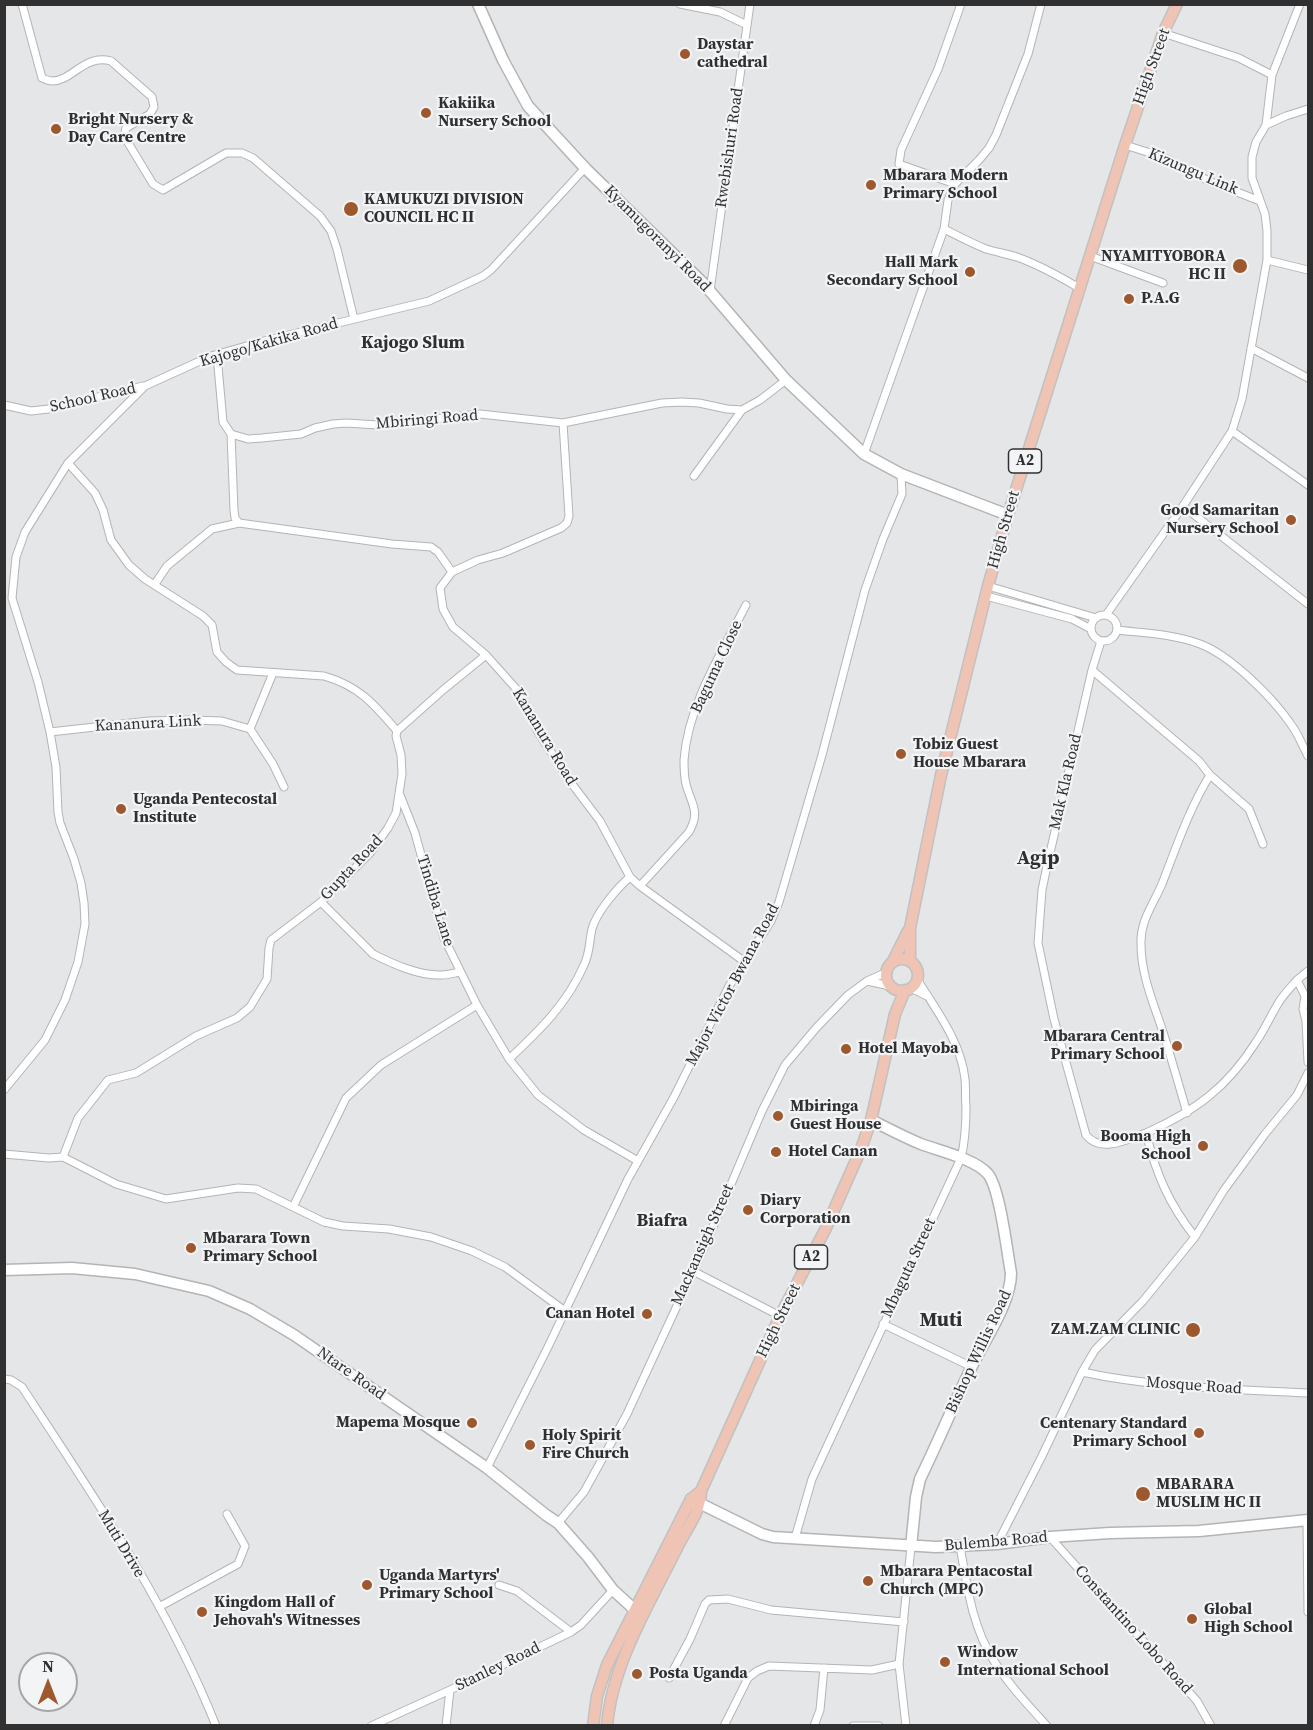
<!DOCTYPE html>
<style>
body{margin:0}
#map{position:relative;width:1313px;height:1730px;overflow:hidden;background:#e5e6e8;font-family:"Source Serif 4",serif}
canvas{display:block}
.frame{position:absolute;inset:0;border:6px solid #303031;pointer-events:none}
.north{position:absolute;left:18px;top:1652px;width:60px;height:60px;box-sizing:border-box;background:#f3f4f6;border:2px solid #a5a6a7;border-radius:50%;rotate:0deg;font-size:16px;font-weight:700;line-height:24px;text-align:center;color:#303031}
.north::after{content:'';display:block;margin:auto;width:21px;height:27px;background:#9e582e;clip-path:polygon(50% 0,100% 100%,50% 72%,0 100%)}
</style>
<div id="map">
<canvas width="1313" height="1730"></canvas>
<div class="frame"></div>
<div class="north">N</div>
</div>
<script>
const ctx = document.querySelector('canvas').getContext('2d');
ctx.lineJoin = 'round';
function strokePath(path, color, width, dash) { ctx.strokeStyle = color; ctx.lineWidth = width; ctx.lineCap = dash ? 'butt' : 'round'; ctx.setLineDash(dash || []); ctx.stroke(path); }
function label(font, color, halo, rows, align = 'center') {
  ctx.font = font + ' "Source Serif 4",serif'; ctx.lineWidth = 4.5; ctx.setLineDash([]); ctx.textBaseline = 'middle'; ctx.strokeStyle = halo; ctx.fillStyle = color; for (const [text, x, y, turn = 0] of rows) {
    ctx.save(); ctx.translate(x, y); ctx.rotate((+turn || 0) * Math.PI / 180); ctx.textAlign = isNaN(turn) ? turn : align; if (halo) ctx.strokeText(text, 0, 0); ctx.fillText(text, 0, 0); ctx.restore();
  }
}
const street = new Path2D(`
 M22,4l20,74c3,1 6,3 10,3 21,0 31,-27 59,-20l41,36 2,10 -4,7 -24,14 -2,8 29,48 10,6 63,-37h16l11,5 67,58 11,15 6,18 17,70
 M680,4l40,8 27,13
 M1163,33l76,25 33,17
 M1266,125l6,-50 28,-71
 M1125,145l38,12 46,24 51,20
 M955,184l-56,-20 2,-14 37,-81 23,-65
 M944,229c14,7 27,14 42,20 10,3 21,5 31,8 22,8 42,19 62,31
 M1090,256l73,27
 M1267,260l41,10
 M710,291l40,-287
 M1251,348l57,30
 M217,355l6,67 8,12 17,5 14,-1 39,-4 14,-6 18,-4 13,-1 32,2 102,-11 83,9 99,-20 20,-1 17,1 28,6 15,1
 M4,405l27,6 18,-2 94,-23
 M1232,431l76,54
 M231,434l3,76 1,8 4,5 153,21 39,3 7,5 14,20 -12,16 3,21 10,18 33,28 34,38 18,39 31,48 31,41 30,56 10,9 105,76
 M864,454l80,-225 4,-29 7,-16 24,-24 10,-12 7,-13 32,-81 13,-50
 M694,476l48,-66 18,-10 26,-20
 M1183,506l125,98
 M452,572l26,-12 25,-7 58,-25 6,-5 2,-7 -6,-93
 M155,584l12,-18 45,-37 27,-6
 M988,586l108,32
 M986,596l86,23 19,10
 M1106,615l77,-109 49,-75 10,-32 25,-139v-29l-2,-17 -13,-36v-21l4,-15 10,-17 20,-9 22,-7
 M1091 628a13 13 0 1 1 26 0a13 13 0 1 1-26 0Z
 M1117,630c27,3 57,4 83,14 30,11 72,53 90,79 8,10 12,22 18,33
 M1092,670l107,91 11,14c-21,34 -34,73 -48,109 -9,21 -22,37 -21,60 0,30 12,58 21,85 9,28 17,56 25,84
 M250,729l23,-56
 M397,731l46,-41 43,-35
 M50,732l99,-11 42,-1 31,1 28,8 23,35 11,23
 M1210,775l39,34 14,35
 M400,795l15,38 29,105 33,67 32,54 29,36 46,35 54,31
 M640,886l49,-54c12,-21 2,-28 -3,-48 -2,-8 -2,-16 -2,-24 4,-55 37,-106 62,-155
 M321,902l52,52c20,10 46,22 69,21 6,0 12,-2 18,-3
 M1308,971l-11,9 8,16 -2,13 3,12 2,41
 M867,981l23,5
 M911,988l16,8
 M509,1059c30,-28 58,-55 75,-94 6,-12 5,-23 8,-36 4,-16 25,-41 38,-52
 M4,1090l41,-50 20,-40 13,-38 7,-38 -1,-21 -3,-20 -7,-24 -14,-36 -2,-11 -2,-45 -6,-35 -12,-50 -26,-84 4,-41 9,-25 43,-69 77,-77 66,-30 53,-15 165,-40 54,-25 8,-6 94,-102
 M1146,1133c49,-22 81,-45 110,-91 9,-13 15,-27 23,-40 5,-8 12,-15 18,-22
 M4,1154l45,4 14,-1 53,27 50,15 72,-11 18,1 68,33 19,4 46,3 42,8 41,14 33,16 60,44
 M63,1157l15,-39 30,-38 28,-7 60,-37 41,-18 13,-11 17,-28 2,-31 2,-8 50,-38 49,-49 18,-25 8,-15 6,-39 -1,-19 -5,-19 1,-5c-23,-27 -38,-45 -73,-55l-87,-6 -11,-8 -9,-10 -5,-27 -9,-9 -58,-37 -16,-14 -18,-25 -8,-30 -8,-17 -27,-30
 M293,1207l53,-109 35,-33 96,-60
 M1195,1237l29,-47 41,-56 32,-39 11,-22
 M693,1271l87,45
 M883,1324l89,43
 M1082,1372c74,16 151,17 226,21
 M4,1379l7,1 11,7c71,108 146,218 194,339
 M487,1468l61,-121 80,-168 46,-82 55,-111 42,-65 8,-19 43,-147 43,-165 18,-51 19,-45 -1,-20
 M1307,1521l1,91
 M558,1523l26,-31 43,-78 80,-173 55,-130 23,-46 32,-38 31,-32 19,-14 18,-8
 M1050,1537l147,164 14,25
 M795,1538l17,-59 12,-26 137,-295c4,-16 5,-33 5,-51 -1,-9 0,-18 -1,-28 -4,-37 -29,-69 -48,-100
 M997,1544l44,-86 41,-86 13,-22 48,-49 52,-64c-26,-33 -39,-63 -49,-104 -18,6 -45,21 -60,2l-32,-116 -16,-76 4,-53 5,-24 45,-196 9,-29
 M960,1546c7,39 12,81 34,115 15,24 34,44 53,65
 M499,1585l18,6 54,41
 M159,1607l79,-43 7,-18 -18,-32
 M899,1664l7,62
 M669,1678l21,-39 15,-35 4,-4 19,-1 43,11 133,12
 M371,1726l79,-36 121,-58 10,-7 32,-35
 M446,1726l4,-36
 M724,1726l24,-48 9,-7 12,-5 103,4 27,-6 12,-117
 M814,1726l6,-16 4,-42
 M853,1726h26`);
const secondary = new Path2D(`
 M478,4l25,56 25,46 57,62 118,115 83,97 78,74 37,20 107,41
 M871,1120c16,8 33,17 50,24 19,7 54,15 67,30 12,15 19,78 23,99 0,30 -26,66 -39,93 -18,38 -34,76 -52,113l-4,18 -5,50
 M4,1270l68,-2 63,6 74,17 41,18 44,26 193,133 59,47 12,8 30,34 25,33 22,20
 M691,1499l71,35 11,3 163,10 61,-3 53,-7 60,-4 89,-2 109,-11`);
const primary = new Path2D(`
 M886 975a16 16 0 1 1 32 0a16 16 0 1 1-32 0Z
 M893,961l15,-30
 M910,961v-33l31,-153 47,-189 20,-71 117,-370 38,-112 14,-29
 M593,1726l4,-30 10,-31 84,-166 10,-8
 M607,1726c5,-63 44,-125 71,-180 9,-18 23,-35 23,-55l79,-175 45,-86 36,-81 10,-29 24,-106 10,-24`);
const markers = [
 [685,54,6,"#9e582e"],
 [426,113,6,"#9e582e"],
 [56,129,6,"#9e582e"],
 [871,185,6,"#9e582e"],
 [351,209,8,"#9e582e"],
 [1240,266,8,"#9e582e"],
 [970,272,6,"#9e582e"],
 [1129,299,6,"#9e582e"],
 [1291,520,6,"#9e582e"],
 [901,754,6,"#9e582e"],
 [121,809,6,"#9e582e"],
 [1177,1046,6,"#9e582e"],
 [846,1049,6,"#9e582e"],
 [778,1116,6,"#9e582e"],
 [1203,1146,6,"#9e582e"],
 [776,1152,6,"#9e582e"],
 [748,1210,6,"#9e582e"],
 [191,1248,6,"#9e582e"],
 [647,1314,6,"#9e582e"],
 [1193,1330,8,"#9e582e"],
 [472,1423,6,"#9e582e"],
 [1199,1433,6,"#9e582e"],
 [530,1445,6,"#9e582e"],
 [1143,1494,8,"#9e582e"],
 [868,1581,6,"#9e582e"],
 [367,1585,6,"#9e582e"],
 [202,1612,6,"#9e582e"],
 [1192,1619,6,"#9e582e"],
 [945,1662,6,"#9e582e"],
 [637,1674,6,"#9e582e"]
];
const shields = [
 [1025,461,33],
 [811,1257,33]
];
const shieldNames = [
 ["A2",1025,461],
 ["A2",811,1257]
];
const poiNames = [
 ["Daystar",697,45],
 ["cathedral",697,63],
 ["Kakiika",438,104],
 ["Nursery School",438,122],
 ["Bright Nursery &",68,120],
 ["Day Care Centre",68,138],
 ["Mbarara Modern",883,176],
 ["Primary School",883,194],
 ["KAMUKUZI DIVISION",364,200],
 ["COUNCIL HC II",364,218],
 ["NYAMITYOBORA",1226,257,"right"],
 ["HC II",1226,275,"right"],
 ["Hall Mark",958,263,"right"],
 ["Secondary School",958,281,"right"],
 ["P.A.G",1141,299],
 ["Good Samaritan",1279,511,"right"],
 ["Nursery School",1279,529,"right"],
 ["Tobiz Guest",913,745],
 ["House Mbarara",913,763],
 ["Uganda Pentecostal",133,800],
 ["Institute",133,818],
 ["Mbarara Central",1165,1037,"right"],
 ["Primary School",1165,1055,"right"],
 ["Hotel Mayoba",858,1049],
 ["Mbiringa",790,1107],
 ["Guest House",790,1125],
 ["Booma High",1191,1137,"right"],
 ["School",1191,1155,"right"],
 ["Hotel Canan",788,1152],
 ["Diary",760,1201],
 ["Corporation",760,1219],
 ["Mbarara Town",203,1239],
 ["Primary School",203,1257],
 ["Canan Hotel",635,1314,"right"],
 ["ZAM.ZAM CLINIC",1180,1330,"right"],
 ["Mapema Mosque",460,1423,"right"],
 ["Centenary Standard",1187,1424,"right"],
 ["Primary School",1187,1442,"right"],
 ["Holy Spirit",542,1436],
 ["Fire Church",542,1454],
 ["MBARARA",1156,1485],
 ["MUSLIM HC II",1156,1503],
 ["Mbarara Pentacostal",880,1572],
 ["Church (MPC)",880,1590],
 ["Uganda Martyrs'",379,1576],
 ["Primary School",379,1594],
 ["Kingdom Hall of",214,1603],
 ["Jehovah's Witnesses",214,1621],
 ["Global",1204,1610],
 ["High School",1204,1628],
 ["Window",957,1653],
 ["International School",957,1671],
 ["Posta Uganda",649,1674]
];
const streetNames = [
 ["High Street",1152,67,-70],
 ["Rwebishuri Road",730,148,-82],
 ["Kizungu Link",1193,172,23],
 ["Kyamugoranyi Road",657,239,45],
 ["Kajogo/Kakika Road",269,343,-16],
 ["School Road",93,398,-13],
 ["Mbiringi Road",427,420,-5],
 ["High Street",1004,530,-74],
 ["Baguma Close",717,667,-65],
 ["Kananura Link",148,724,-3],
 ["Kananura Road",544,737,59],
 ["Mak Kla Road",1066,782,-77],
 ["Gupta Road",352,868,-47],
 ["Tindiba Lane",435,901,73],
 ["Major Victor Bwana Road",733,985,-62],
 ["Mackansigh Street",703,1245,-66],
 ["Mbaguta Street",909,1268,-65],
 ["High Street",779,1321,-64],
 ["Bishop Willis Road",979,1352,-65],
 ["Ntare Road",351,1374,35],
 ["Mosque Road",1194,1386,4],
 ["Bulemba Road",996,1542,-5],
 ["Muti Drive",121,1544,59],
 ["Constantino Lobo Road",1133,1630,48],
 ["Stanley Road",498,1667,-26]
];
const neighbourhoodNames = [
 ["Kajogo Slum",413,343],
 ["Biafra",662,1221]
];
const quarterNames = [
 ["Agip",1038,859],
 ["Muti",941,1321]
];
strokePath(street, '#b3b4b6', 9);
strokePath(secondary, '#b3b4b6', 13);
strokePath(primary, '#c1c1c1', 13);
strokePath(street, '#fff', 7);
strokePath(secondary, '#fff', 10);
strokePath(primary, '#f0c4b4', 10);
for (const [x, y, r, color] of markers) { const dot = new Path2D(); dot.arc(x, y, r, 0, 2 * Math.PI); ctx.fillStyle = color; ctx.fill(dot); strokePath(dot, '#f3f4f6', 2); }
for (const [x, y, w] of shields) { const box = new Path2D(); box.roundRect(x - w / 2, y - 12, w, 24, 4.5); ctx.fillStyle = '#f3f4f6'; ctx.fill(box); strokePath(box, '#303031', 1.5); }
label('bold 15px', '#303031', null, shieldNames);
label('bold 16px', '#303031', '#f3f4f6', poiNames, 'left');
label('16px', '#303031', '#f3f4f6', streetNames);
label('bold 18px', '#303031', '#f3f4f6', neighbourhoodNames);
label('bold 20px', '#303031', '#f3f4f6', quarterNames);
</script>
